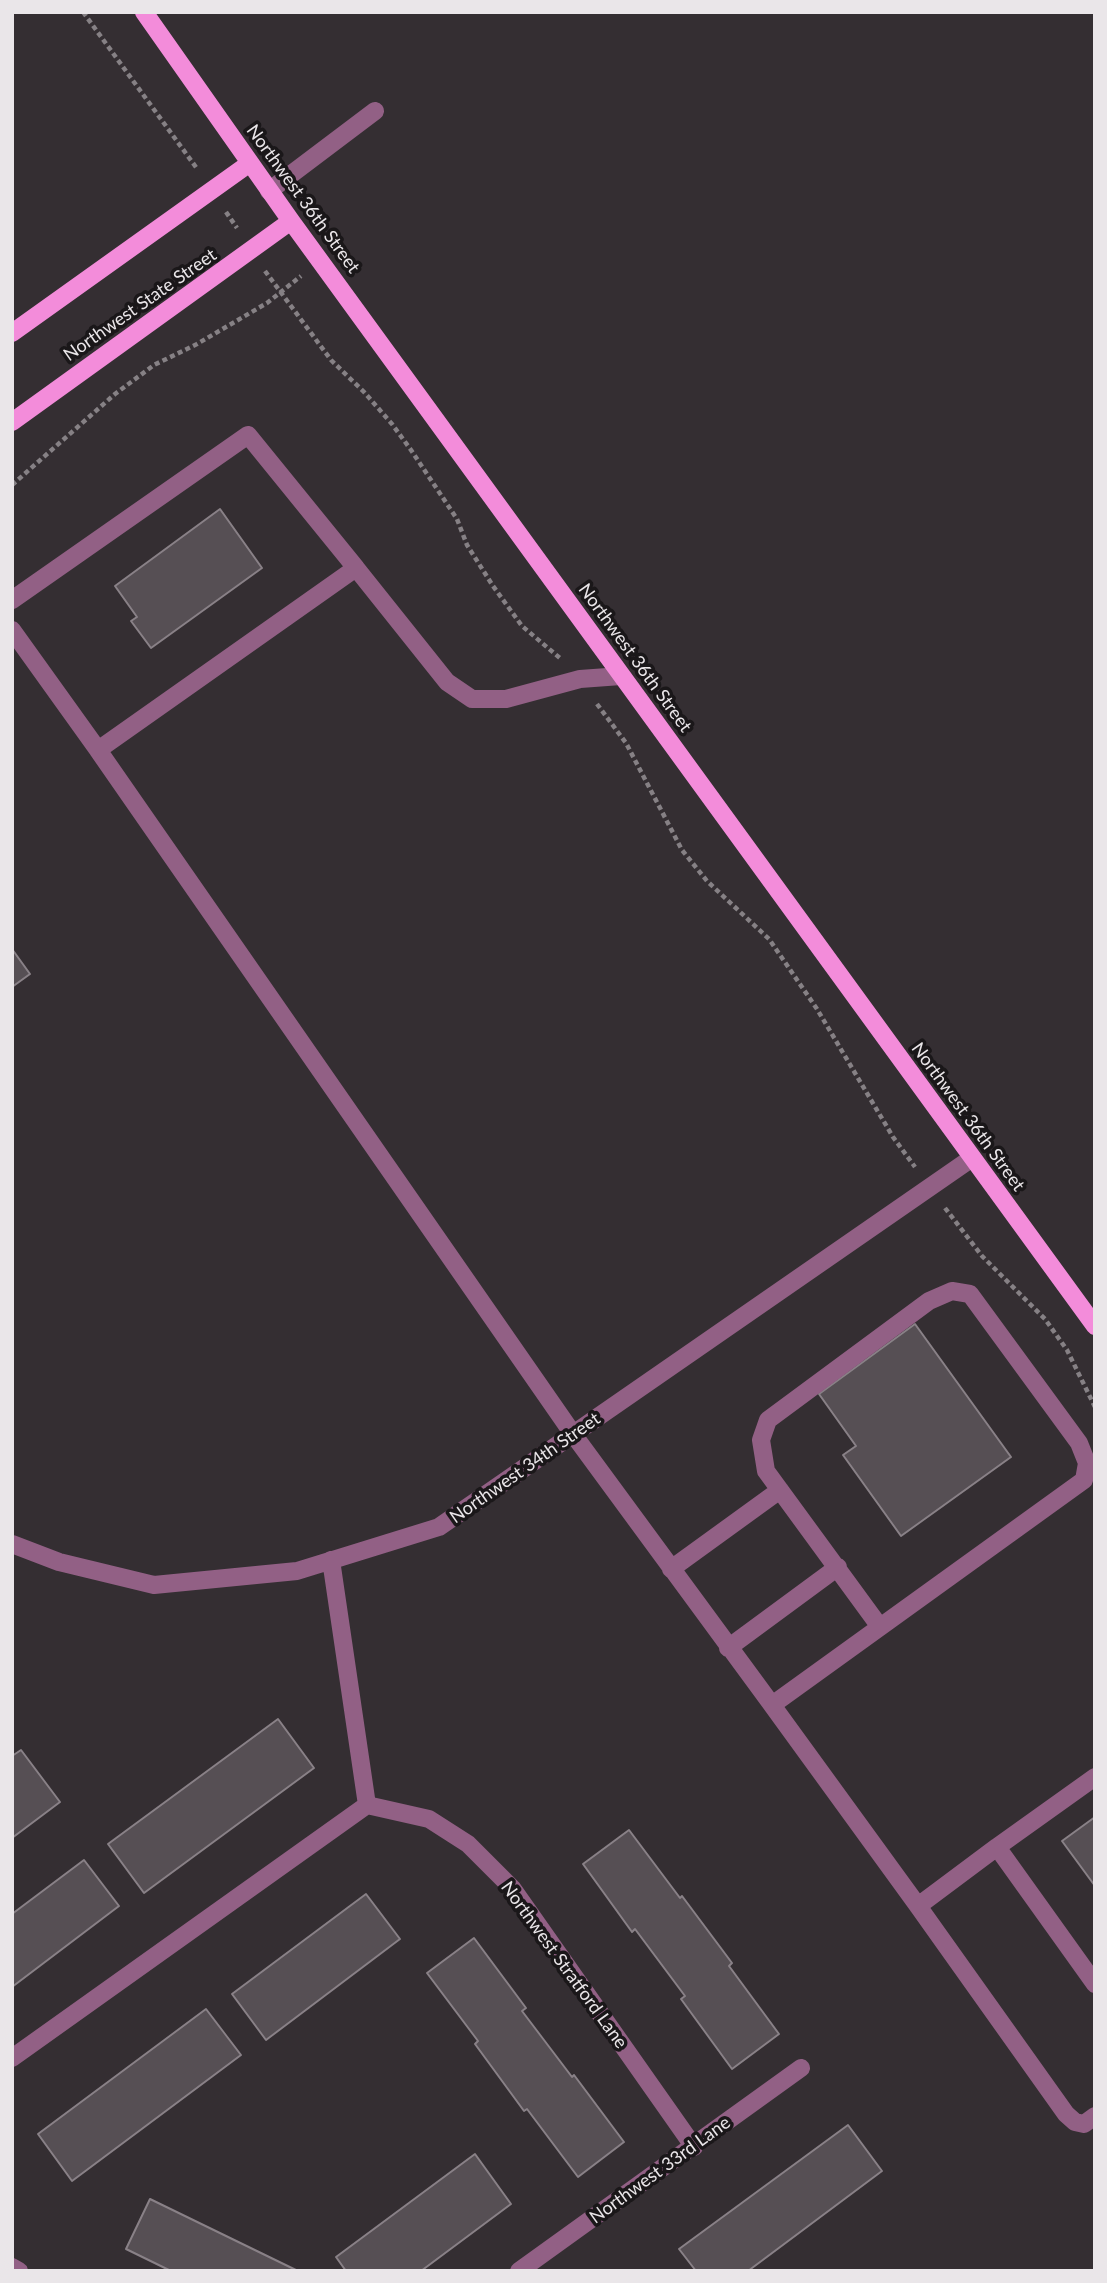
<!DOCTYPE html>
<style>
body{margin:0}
#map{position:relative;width:1107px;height:2283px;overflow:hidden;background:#342e32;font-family:Lato,sans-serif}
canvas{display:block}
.frame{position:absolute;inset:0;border:14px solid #eae6e9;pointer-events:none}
</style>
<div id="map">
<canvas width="1107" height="2283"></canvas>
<div class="frame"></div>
</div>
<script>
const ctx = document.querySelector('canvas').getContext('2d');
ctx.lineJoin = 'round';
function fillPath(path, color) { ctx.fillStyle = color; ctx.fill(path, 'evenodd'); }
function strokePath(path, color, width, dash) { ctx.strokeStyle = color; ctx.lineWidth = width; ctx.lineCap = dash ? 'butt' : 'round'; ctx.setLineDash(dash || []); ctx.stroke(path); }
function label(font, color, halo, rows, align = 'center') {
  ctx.font = font + ' Lato,sans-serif'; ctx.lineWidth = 7; ctx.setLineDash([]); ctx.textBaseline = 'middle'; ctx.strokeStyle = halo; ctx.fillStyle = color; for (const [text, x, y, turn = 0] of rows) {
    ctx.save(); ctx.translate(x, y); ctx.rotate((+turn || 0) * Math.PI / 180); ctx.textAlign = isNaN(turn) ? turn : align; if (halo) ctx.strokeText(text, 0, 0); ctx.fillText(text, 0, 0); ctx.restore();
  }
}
const building = new Path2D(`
 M220,509l42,59 -111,80 -20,-27 6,-4 -22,-31z
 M12,949l18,25 -18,13z
 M915,1324l96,133 -110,79 -58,-81 13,-9 -37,-52z
 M278,1719l36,49 -170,125 -36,-49z
 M21,1750l39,52 -48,36v-82z
 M1095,1817v69l-33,-45z
 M629,1830l51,68 2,-2 50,67 -3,3 50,68 -47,35 -51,-70 4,-3 -50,-67 -3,3 -49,-68z
 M84,1860l35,46 -107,81v-73z
 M366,1894l34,45 -134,101 -34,-46z
 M474,1938l52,70 -4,3 50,66 2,-2 50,67 -46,35 -51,-68 -3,2 -49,-67 3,-3 -51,-68z
 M206,2009l35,46 -169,126 -34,-47z
 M848,2125l34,46 -134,100h-52l-17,-22z
 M475,2154l36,50 -90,67h-75l-10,-14z
 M150,2199l148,72h-127l-45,-22z`);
const path = new Path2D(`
 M83,12l115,158
 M226,212l11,16
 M265,271l66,89 33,32 28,32 19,26 46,69 10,26 26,41 29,40 39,33
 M12,485l103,-91 39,-29 43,-21 70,-41 34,-27
 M597,704l29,39 56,107 25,31 62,58 48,70 76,128 22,30
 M945,1208l37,48 63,63 22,31 28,57`);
const minor = new Path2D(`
 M269,191l106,-80
 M12,600l236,-165 108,133
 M12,630l86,120
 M621,676l-41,3 -74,20h-34l-25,-17 -91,-114 -258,182 475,684 199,271 312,-225 3,-17 -8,-20 -109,-149 -18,-3 -23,10 -161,119 -7,20 5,31 114,156
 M12,1544l47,18 95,23 143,-14 142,-44 533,-369
 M331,1560l36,245
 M671,1569l109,-79
 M728,1648l110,-81
 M772,1705l146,201 148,208 9,8 9,2 11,-8
 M997,1847l98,-70
 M918,1906l79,-59 98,137
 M12,2058l355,-253 62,14 39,25 44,44 182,259
 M12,2267l7,4
 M519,2271l282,-203`);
const major = new Path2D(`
 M144,12l147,209 804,1105
 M12,333l238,-170
 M12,422l279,-201`);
const streetNames = [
 ["Northwest 36th Street",303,199,54],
 ["Northwest State Street",140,305,-35],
 ["Northwest 36th Street",635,658,54],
 ["Northwest 36th Street",968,1117,54],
 ["Northwest 34th Street",525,1468,-35],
 ["Northwest Stratford Lane",564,1965,54],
 ["Northwest 33rd Lane",660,2170,-36]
];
fillPath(building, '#564f54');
strokePath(building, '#898187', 2);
strokePath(path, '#868185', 4.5, [5, 3.5]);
strokePath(minor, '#926085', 18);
strokePath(major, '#f38cda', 18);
label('18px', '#eae6e9', '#1a1719', streetNames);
</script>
